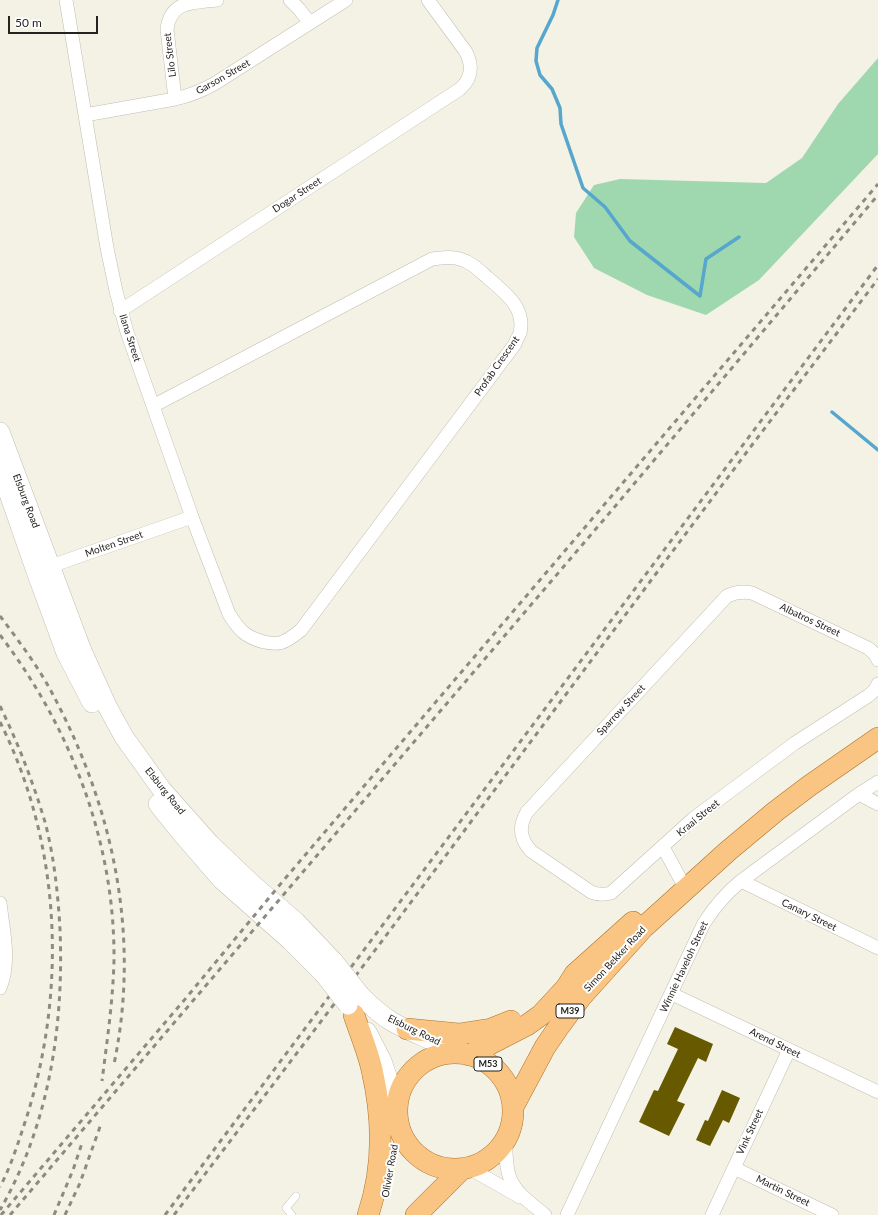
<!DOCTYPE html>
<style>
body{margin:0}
#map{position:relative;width:878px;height:1215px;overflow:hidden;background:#f4f2e5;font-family:Lato,sans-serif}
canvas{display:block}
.scale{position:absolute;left:8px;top:16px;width:90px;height:18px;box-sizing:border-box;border:2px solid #24231e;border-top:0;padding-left:5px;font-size:12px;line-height:14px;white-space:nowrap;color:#24231e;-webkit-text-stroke:3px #fff;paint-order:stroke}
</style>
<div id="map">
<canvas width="878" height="1215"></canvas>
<div class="scale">50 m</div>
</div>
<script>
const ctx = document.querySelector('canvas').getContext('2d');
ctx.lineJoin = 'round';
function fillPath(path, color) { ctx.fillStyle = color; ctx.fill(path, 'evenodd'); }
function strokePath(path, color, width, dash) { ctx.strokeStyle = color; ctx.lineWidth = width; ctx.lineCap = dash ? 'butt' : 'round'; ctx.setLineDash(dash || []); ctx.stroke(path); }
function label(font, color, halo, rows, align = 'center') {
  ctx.font = font + ' Lato,sans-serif'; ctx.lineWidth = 4; ctx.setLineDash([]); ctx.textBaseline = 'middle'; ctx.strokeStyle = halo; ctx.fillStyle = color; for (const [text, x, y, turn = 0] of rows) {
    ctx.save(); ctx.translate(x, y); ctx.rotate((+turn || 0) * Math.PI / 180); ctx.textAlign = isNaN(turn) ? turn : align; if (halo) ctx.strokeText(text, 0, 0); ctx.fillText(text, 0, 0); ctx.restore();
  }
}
const green = new Path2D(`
 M878,58v96l-119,126 -53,35 -59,-20 -53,-27 -20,-31 2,-24 18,-28 26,-6 146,4 36,-25 36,-54z`);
const stream = new Path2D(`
 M558,0l-5,15 -16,33 -1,13 4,14 12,14 8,19 1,16 22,64 22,19 25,34 70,55 6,-37 33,-22
 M832,412l46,38`);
const building = new Path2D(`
 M675,1027l38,17 -7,18 -8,-4 -21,43 8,3 -16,32 -30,-14 15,-32 4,1 20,-42 -11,-5z
 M722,1090l18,8 -11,25 -6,-3 -13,26 -14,-6 9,-20 3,1z`);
const lane = new Path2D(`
 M292,1215l-6,-7 10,-12`);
const street = new Path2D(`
 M66,0l41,248 9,43 11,41 65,185 37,97c10,16 16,23 35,28 5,1 11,2 16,1 7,-2 15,-8 21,-13l214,-286c1,-4 4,-8 5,-11 6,-26 -16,-41 -32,-55 -9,-8 -17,-16 -28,-19 -9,-3 -19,-1 -28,0l-279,147
 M290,0l9,9 11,14
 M175,99l-8,-70c4,-29 26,-26 50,-29
 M85,115l90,-16c14,-3 26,-8 39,-15l132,-84
 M120,311l340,-222c12,-11 13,-23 6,-37l-38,-52
 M43,570l8,-4 141,-49
 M878,660l-3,-6 -7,-6 -116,-55c-9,-2 -16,-1 -25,3l-200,216c-9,15 -7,27 4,39l60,41c7,3 12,3 20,1l83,-75 101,-75 73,-47 7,-6 3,-6
 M859,794l19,10
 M663,847l19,35 2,9
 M741,881l137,67
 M0,903c3,27 11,58 0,85
 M672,994l206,98
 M506,1141c-1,44 7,48 39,74
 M469,1168l51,29
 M734,1168l98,47
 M567,1215l137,-292c11,-17 21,-29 37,-42l118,-87 19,-12
 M712,1215l77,-165`);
const secondary = new Path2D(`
 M0,432l82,219 25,55 17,31 38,53 48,54 42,40 44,38 38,40
 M0,468l37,106 29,79 26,50
 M158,804l25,31 39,45 69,61 33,33
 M360,995c10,10 19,19 31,26 21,13 45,19 67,32
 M367,1032l15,29 15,46`);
const primary = new Path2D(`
 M354,1015c6,18 14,37 18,55 11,48 12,98 -4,145
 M407,1029l52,5 32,-5 20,-8
 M397 1111a58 58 0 1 1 116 0a58 58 0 1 1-116 0Z
 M469,1055l58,-30 14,-10 25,-27 9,-14 58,-52
 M513,1107l32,-60 13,-19 23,-31 63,-70 84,-76 48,-40 33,-25 69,-48
 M416,1215l45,-45`);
const rail = new Path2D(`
 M0,616c18,24 37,49 51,75 62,115 90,244 63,373
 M0,635c71,93 115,208 114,325 -1,41 -7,81 -12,121
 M0,706c18,37 33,76 45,116 9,34 13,72 15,107 4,97 -11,196 -60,281
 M0,722c61,122 67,266 27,394 -8,24 -15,48 -27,71
 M1,1215l185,-217 97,-117 595,-697
 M10,1215l602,-705 266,-315
 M54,1215l19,-45 9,-27
 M65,1215l15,-32 21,-59
 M165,1215l713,-950
 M174,1215l208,-274 370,-496 126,-166`);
const secondaryBridge = new Path2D(`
 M334,962l26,33
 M324,974l24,31`);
const shields = [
 [570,1011,28],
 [488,1064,28]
];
const shieldNames = [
 ["M39",570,1011],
 ["M53",488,1064]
];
const streetNames = [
 ["Lilo Street",170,55,-97],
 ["Garson Street",223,77,-30],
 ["Dogar Street",297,195,-33],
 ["Ilana Street",130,338,72],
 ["Profab Crescent",497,366,-55],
 ["Elsburg Road",26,501,69],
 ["Molten Street",114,544,-19],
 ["Albatros Street",810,620,25],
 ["Sparrow Street",621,710,-47],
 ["Elsburg Road",165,791,51],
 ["Kraai Street",698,818,-39],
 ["Canary Street",809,915,26],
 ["Simon Bekker Road",615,959,-47],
 ["Winnie Haveloh Street",684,967,-65],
 ["Elsburg Road",414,1030,26],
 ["Arend Street",775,1043,26],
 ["Vink Street",750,1132,-65],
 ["Olivier Road",390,1171,-80],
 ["Martin Street",783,1191,26]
];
fillPath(green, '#9fd8ae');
strokePath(stream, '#56a6cd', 3.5);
fillPath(building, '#675900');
strokePath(lane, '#c0beb1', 8);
strokePath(street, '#c0beb1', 14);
strokePath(secondary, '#c0beb1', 20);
strokePath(primary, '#ac7229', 22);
strokePath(lane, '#fff', 7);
strokePath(street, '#fff', 13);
strokePath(secondary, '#fff', 19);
strokePath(primary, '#fac482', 21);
strokePath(rail, '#8c8b82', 3, [5, 5]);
strokePath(secondaryBridge, '#c0beb1', 20, []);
strokePath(secondaryBridge, '#fff', 19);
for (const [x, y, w] of shields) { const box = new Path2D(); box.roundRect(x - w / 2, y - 7, w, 14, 3); ctx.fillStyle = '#fff'; ctx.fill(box); strokePath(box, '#24231e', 1); }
label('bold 9px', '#24231e', null, shieldNames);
label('10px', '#24231e', '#fff', streetNames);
</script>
